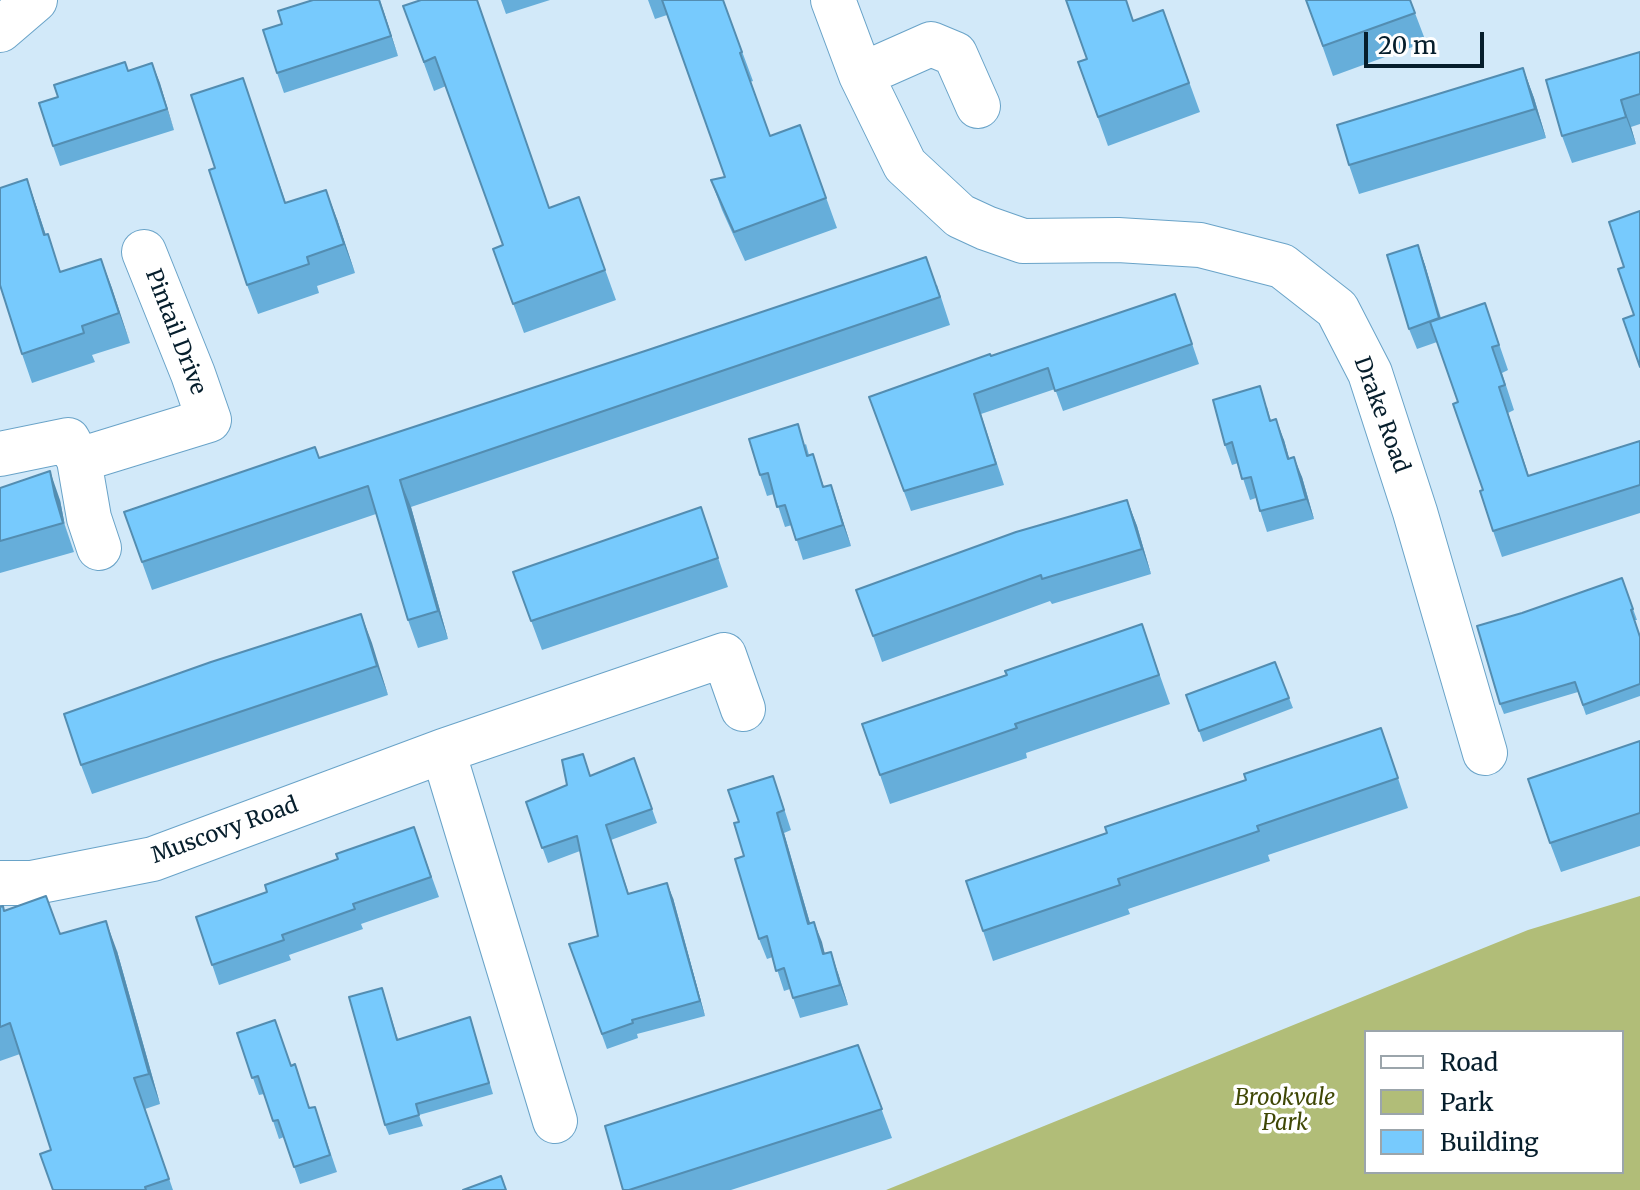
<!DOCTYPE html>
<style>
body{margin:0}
#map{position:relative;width:1640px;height:1190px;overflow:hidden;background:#d2e9f9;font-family:Merriweather,serif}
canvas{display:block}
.legend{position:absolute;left:1364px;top:1030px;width:260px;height:144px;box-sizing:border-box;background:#fff;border:2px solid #9ba5ab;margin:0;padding:10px 14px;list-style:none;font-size:24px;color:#061e2c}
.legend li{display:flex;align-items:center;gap:16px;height:40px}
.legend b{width:40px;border:2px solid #9ba5ab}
.scale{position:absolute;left:1364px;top:32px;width:120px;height:36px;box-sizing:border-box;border:4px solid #061e2c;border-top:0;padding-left:10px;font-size:24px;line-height:28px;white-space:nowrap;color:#061e2c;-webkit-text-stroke:6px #fff;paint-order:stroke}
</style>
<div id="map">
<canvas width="1640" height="1190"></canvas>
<ul class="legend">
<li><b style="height:10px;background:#fff"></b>Road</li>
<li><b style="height:22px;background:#b1bd78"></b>Park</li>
<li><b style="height:22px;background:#77cafd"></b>Building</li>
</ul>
<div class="scale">20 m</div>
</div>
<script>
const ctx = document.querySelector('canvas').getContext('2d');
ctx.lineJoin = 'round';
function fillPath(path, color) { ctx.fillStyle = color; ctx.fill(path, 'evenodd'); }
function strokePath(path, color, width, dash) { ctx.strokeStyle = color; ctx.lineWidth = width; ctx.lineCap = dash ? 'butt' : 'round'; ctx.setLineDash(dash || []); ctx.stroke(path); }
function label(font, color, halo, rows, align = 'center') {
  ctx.font = font + ' Merriweather,serif'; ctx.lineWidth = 7; ctx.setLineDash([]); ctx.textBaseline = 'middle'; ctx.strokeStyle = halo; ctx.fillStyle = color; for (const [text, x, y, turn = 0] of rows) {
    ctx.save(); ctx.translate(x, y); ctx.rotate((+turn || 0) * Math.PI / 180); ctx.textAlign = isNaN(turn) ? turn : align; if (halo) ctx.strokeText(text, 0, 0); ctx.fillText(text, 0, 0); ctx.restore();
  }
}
const green = new Path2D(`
 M1640,896v294h-754l642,-260zM1366,1032h256v140h-256z`);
const street = new Path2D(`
 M833,0l28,75 44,90 55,51 26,12 37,13 95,-1 82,5 82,21 55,43 33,64 45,139 70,241
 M0,30l35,-30
 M861,75l70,-31 24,10 23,52
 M0,454l68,-14 11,20 10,58 10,30
 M79,460l130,-40 -16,-46 -49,-122
 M443,751l112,370
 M0,883h31l122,-24 290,-108 281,-96 19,54`);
const wall = new Path2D(`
 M380,0l18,56 -114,37 -7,-20z
 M501,0h49l-44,14z
 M648,0h75l30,81 -3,1 20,54 30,-11 37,103 -92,33 -23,-51 -11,-30 14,-3 -58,-162 -12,4z
 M1306,0h104l16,42 -93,34z
 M403,6l146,202 30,-11 37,103 -92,33 -31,-84 10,-4 -57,-159 -12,5z
 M1163,10l37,102 -92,34 -30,-84 9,-3 46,-38z
 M1640,52v72l-9,3 5,17 -64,19 -10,-27z
 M152,63l22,67 -114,36 -7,-20 5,-49z
 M1523,68l11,30 12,40 -187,56 -10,-29z
 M243,78l43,125 51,16 18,54 -38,13 2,7 -61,21 -11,-29 -32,-117z
 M27,179l19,56 15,37 40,-13 29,84 -38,12 3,7 -63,21 -10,-29z
 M1418,245l7,20 16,53 44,-15 23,67 -6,3 12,37 -6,3 21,63 111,-35v72l-138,44 -9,-26 -10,-41 -25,-88 -21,-60 -20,7 -8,-20z
 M937,285l13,40 -539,182 37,132 -30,9 -10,-28 -32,-106 -224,76 -28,-78z
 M1182,314l17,50 -136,47 -8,-22 -74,25 23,71 -93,26 -42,-114 122,-41z
 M1267,407l4,14 13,19 5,18 13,19 12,42 -47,13 -11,-34 -6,2 -12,-37 -6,2 -7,-20z
 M806,444l3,11 4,-1 11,33 7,-2 20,61 -48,14 -11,-35 -7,2 -11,-33 -7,2 -7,-21z
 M0,488l60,12 5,26 9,26 -74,21z
 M1127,500l10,26 14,48 -99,30 -2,-3 -168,61 -9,-26z
 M701,507l27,80 -186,63 -29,-78z
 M1622,578l15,42h-3l6,16v60l-54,19 -8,-23 -74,22 -4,-10 22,-91z
 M361,614l27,81 -296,99 -11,-29z
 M1152,653l18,51 -144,49 1,5 -137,46 -10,-29z
 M1275,662l18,46 -90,34 -17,-47z
 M1640,741v105l-79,26 -11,-29z
 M1391,757l17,51 -140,47 2,6 -142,48 2,5 -137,47 -10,-30z
 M634,758l23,65 -46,17 18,54 44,4 32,118 -68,18 1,4 -31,11 -38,-105 29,-8 -18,-85 -32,12 -22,-61z
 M780,796l11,34 -7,3 26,90 4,-1 11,32 13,19 10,32 -48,13 -10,-29 -6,2 -11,-34 -6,2 -8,-20 -15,-83z
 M414,827l25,70 -78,27 2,5 -74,26 2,5 -72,25 -23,-68 71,-25 71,-33z
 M0,907l4,4 56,23 57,17 43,153 -15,5 28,81h-120l-2,-40 -31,-96 -20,7z
 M382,988l16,51 75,-12 20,67 -74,21 4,11 -34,9 -4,-10z
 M237,1033l54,32 19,43 11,16 16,48 -37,12 -16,-47 -5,2 -15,-45 -5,1z
 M858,1045l34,93 -161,52h-108z`);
const shadedWall = new Path2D(`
 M380,0l18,56 -7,-20z
 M152,63l8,20 14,47 -7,-21z
 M1523,68l11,30 12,40 -11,-29z
 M1621,100l10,27 5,17 -10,-27z
 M27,179l10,29 18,56 -11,-29z
 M326,190l11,29 18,54 -11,-29z
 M1418,245l7,20 21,73 -7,-20z
 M101,259l11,29 18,55 -11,-30z
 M1499,387l9,26 29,89 -9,-26z
 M1276,419l8,21 11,39 -7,-20z
 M1294,457l8,20 12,42 -8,-20z
 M50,471l10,29 5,26 9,26 -19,-56z
 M400,480l11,27 37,132 -10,-28z
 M831,485l7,20 13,41 -8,-21z
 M1127,500l10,26 14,48 -9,-25z
 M361,614l11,29 16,52 -11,-29z
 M777,813l7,20 32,111 -8,-20z
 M667,883l6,15 32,118 -5,-15z
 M106,921l11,30 43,153 -11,-30z
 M814,922l8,20 8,33 -7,-21z
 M831,952l7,21 10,32 -8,-20z`);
const building = new Path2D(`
 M313,0h66l12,36 -114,37 -14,-43 19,-6 -4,-13z
 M421,0h56l72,208 30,-11 26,73 -92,34 -20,-55 10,-4 -68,-188 -11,5 -21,-56z
 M662,0h61l19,52 -2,1 30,83 30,-11 26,73 -92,34 -23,-52 14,-3z
 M1066,0h60l7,21 30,-11 26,73 -91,34 -20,-55 9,-3z
 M1306,0h104l5,13 -92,33z
 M1640,52v42l-19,6 5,17 -64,19 -16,-56z
 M125,62l3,9 24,-8 15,46 -114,37 -14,-43 19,-6 -4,-12z
 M1523,68l12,41 -186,56 -12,-40z
 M243,78l42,125 41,-13 18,54 -37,13 2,7 -62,21 -38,-115 6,-2 -24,-73z
 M27,179l17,56 4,-1 12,38 41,-13 18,54 -37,13 2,7 -62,21 -22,-69v-97z
 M1640,211v156l-17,-48 11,-4 -16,-46 6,-2 -15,-45z
 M1418,245l21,73 -30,11 -22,-74z
 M926,257l14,40 -540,183 38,131 -30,9 -40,-134 -226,76 -18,-50 191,-65 4,11 329,-108z
 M1175,294l17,50 -137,47 -7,-23 -74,26 22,70 -92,27 -35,-94 121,-43 1,2z
 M1485,303l14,42 -7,2 13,38 -6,2 29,89 112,-35v44l-147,46 -13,-40 3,-1 -30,-86 5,-2 -28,-80z
 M1260,386l10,35 6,-2 12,40 6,-2 12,42 -46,12 -9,-34 -9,2 -10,-37 -7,3 -12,-45z
 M798,424l9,32 6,-2 10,33 8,-2 12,40 -47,15 -11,-35 -8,2 -9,-34 -8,2 -11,-36z
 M50,471l5,25 8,27 -63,18v-53z
 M1127,500l15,49 -100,30 -1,-4 -168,61 -17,-46 160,-58z
 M701,507l17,51 -187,63 -18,-49z
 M1622,578l11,31 -2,1 9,27v47l-57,21 -8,-23 -75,22 -23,-78 45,-13z
 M361,614l16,52 -296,99 -17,-51 147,-52z
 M1142,624l17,51 -144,49 2,4 -137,47 -18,-51 145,-49 -2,-4z
 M1275,662l14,36 -90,33 -13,-36z
 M1381,728l17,50 -141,48 2,5 -141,48 2,6 -137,46 -17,-50 141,-48 -2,-6 141,-47 -2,-6z
 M1640,741v72l-90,30 -22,-64z
 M583,754l7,22 44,-18 18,51 -46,16 22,69 39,-11 33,118 -68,19 1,3 -31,11 -33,-90 29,-8 -21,-100 -35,12 -16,-46 41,-17 -5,-25z
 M773,776l11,34 -7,3 31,111 6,-2 9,32 8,-2 9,33 -47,13 -9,-30 -8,3 -9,-35 -8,3 -24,-80 9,-3 -10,-33 5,-1 -11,-32z
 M414,827l17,50 -78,27 2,5 -73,26 2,5 -72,25 -16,-48 71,-25 -2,-7 73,-26 -2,-5z
 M46,896l14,38 46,-13 43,153 -15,4 35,101 -24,8 1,3h-93l-13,-36 11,-4 -41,-127 -10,4v-120l3,-1 1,5z
 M382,988l15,52 73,-23 19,66 -73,21 3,11 -34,10 -36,-128z
 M275,1020l16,46 4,-2 14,44 6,-1 15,48 -36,12 -16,-47 -5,1 -15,-45 -6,2 -15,-45z
 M858,1045l24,64 -253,81h-6l-18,-64z
 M501,1176l5,14h-43z`);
const streetNames = [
 ["Pintail Drive",175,332,69],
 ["Drake Road",1381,415,70],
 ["Muscovy Road",225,831,-20]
];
const parkNames = [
 ["Brookvale",1285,1099],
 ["Park",1285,1124]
];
fillPath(green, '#b1bd78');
strokePath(street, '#69a3c8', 46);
strokePath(street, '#fff', 44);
fillPath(wall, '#66aeda');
fillPath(shadedWall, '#538db1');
fillPath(building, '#77cafd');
strokePath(building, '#538db1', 2);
label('22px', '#061e2c', '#fff', streetNames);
label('italic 22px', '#3f4705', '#fff', parkNames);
</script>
